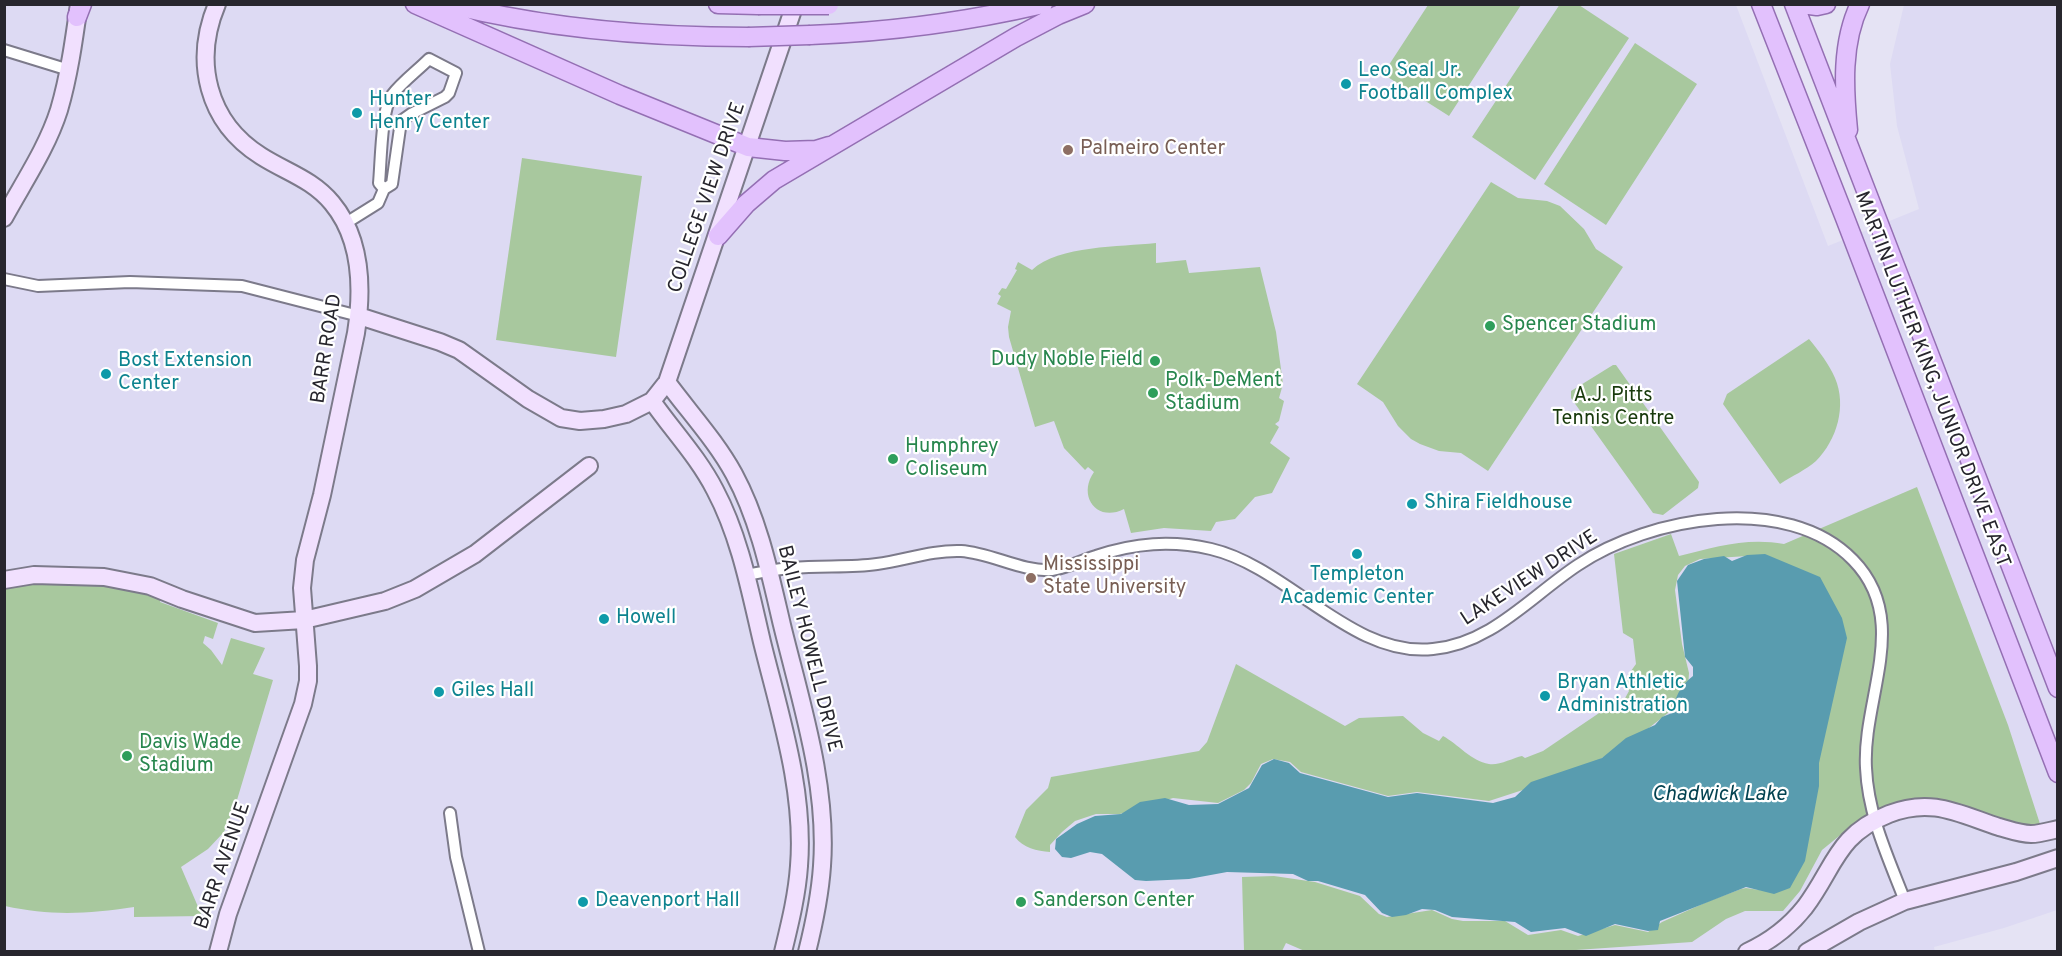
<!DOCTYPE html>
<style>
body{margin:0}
#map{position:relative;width:2062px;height:956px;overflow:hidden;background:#e5e3f4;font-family:Overpass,sans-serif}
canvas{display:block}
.frame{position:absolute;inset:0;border:6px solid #27262d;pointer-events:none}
</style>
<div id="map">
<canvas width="2062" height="956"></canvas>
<div class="frame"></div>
</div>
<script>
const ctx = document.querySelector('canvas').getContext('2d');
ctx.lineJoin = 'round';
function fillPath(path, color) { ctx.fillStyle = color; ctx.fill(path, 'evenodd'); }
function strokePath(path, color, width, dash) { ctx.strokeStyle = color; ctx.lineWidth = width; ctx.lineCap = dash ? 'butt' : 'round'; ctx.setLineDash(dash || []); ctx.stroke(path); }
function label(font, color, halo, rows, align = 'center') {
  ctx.font = font + ' Overpass,sans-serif'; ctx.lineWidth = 4.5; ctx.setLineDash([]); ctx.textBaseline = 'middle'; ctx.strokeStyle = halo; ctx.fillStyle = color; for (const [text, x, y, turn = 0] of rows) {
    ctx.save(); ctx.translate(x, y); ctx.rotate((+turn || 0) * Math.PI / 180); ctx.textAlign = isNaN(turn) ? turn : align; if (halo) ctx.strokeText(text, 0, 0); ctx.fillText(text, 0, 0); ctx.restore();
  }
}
const built = new Path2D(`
 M5,5h1731l92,241 91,-37 -22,-83 -7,-62 14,-59h153v905l-53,18 -70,19 1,5h-1930z`);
const green = new Path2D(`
 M1560,4l19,1 50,33 -94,142 -63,-43z
 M1428,5h93l-72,111 -66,-42z
 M1635,43l62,41 -91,141 -62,-41z
 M522,158l120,18 -26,181 -120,-17z
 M1491,182l27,16 29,3 13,5 24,23 12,20 27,18 -135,204 -27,-18 -22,-2 -19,-7 -9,-5 -13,-13 -15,-24 -26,-18z
 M1156,243v20l30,-3 3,13 71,-6 16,65 7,52 -4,14 5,3 -5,20 -4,3 4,3 -9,16 20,15 -18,35 -17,4 -20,22 -19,3 -5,9 -47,-3 -33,5 -7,-24c-27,14 -47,-13 -30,-37l-6,-5 -3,3 -21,-22 -10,-27 -19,6 -26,-90 -1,-10 3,-16 -14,-7 4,-8 -3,-2 4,-6 4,1 11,-19 -2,-1 3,-7 14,8c27,-25 88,-23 124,-27z
 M1809,339c10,12 20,25 26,39 12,28 2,62 -19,83 -10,9 -24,15 -36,23l-57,-80 4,-10z
 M1613,365h3l83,117 -1,6 -35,27 -10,-2 -82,-115v-7z
 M1917,487l91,238 33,102 -22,-1 -131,-19 -28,12 -38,31 -22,41 -17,20h-38l-19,8 -34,23 -145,10h-240l-21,-9 -4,8h-38l-2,-74 32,-1 41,6 45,14 19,18 8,3 45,-7 20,9 11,2h42l23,14 33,-5 17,6 37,-11 33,7 14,-10 47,-21 32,-12 5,-1 27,4 -9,-337 -64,4 -15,7 -7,9 -3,15 7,54 7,29 -1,15 -6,14 -51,40 -56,31 -86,28 -72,-9 -29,4 -87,-24 -11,-10 -17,-3 -12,5 -10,19 -7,7 -26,13 -45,-5 -53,16h-24l-21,7 -13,11 -12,13v7c-13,-1 -27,-4 -35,-15l11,-27 22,-22 3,-11 148,-26 8,-9 29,-78 109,62 14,-8 44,-2 20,17 16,8 4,-5c15,8 28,25 46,28 9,2 24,-6 33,-8l3,2 18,-7 65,-44 16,-7 5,-9 -6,-9 13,-18 -3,-25 -10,-6 -9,-79 57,-20 8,22c36,-9 68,-19 105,-12z
 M80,580l82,14 -2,8 58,21 -5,16 -8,-3 -2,7 8,7 11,15 9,-27 34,10 -12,26 20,6 -36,120 -13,32 -16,17 -27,18 21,49 -68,1v-10c-46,7 -84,9 -129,-1l-1,-318 26,-5z`);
const water = new Path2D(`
 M1765,554l55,23 22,41 5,20 -28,125v23l-14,75 -15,27 -16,6 -28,-7 -86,34 -2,9 -10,1 -33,-7 -29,12 -21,-8 -34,4 -16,-10 -63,-5 -17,-7 -13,-1 -16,6 -14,2 -10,-4 -17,-18 -47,-14h-10l-15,-7 -66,-2 -38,7 -43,2 -11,-1 -33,-26 -12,-2 -19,6 -9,-1 -7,-8 1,-10 21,-15 18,-8 26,-2 19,-12 25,-4 24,7 29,-1 31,-16 13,-23 12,-6 15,4 11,10 88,24 29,-4 76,10 22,-6 16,-15 71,-24 24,-20 29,-13 7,-8 10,-4c3,-16 8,-27 21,-37v-9l-8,-10 -8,-76 11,-16 16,-6 20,-3 8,5 15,-6z`);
const street = new Path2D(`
 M4,50l65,20
 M346,223l32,-20 6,-14 -5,-6c2,-20 2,-73 13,-88 10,-13 25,-24 37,-36l27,14 -7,20 -4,4 -34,17 -10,7 -9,63 -8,5
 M4,279l34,7 92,-4 112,4 117,30
 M746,575c16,-3 31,-6 46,-7 29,-3 57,0 85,-4 29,-4 55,-14 84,-13 31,2 60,21 91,19 15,-2 30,-10 44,-14 39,-13 75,-16 115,-7 77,18 141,109 222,100 58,-5 98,-53 145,-84 71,-48 209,-73 275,-5 59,60 9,138 13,208 2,47 22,89 39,133
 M450,813l6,44 23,95`);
const secondary = new Path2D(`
 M217,4c-24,57 -10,118 44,152 25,16 51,23 71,47 30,36 31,85 24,130l-34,162 -17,65 -3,28 6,78v15l-5,23 -75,210 -10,38
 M4,218c19,-35 43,-70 55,-108 10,-34 15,-70 20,-106
 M359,316l81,26 19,8 69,49 33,19 19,3 24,-2 22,-5 26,-13 15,-19 128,-378
 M667,382c22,30 49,59 67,92 25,46 36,100 48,151 19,78 46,160 40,241 -2,29 -8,58 -15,86
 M652,401c21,30 46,56 63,89 25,47 35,101 47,152 18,73 43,149 37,224 -2,29 -9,57 -16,86
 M4,580l30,-5 70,2 46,9 32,13 73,24 49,-3 81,-19 30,-12 60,-35 114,-88
 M1747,952c22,-10 43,-26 58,-45 30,-40 31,-72 84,-93 43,-17 70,0 110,13 11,3 21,7 32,7 9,0 18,-3 27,-5
 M1807,952l52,-30 46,-21 111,-29 42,-14`);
const primary = new Path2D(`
 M415,4l205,91 128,52 37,4 31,-1 13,-4
 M449,4c95,24 201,33 299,33
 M718,4l40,1
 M1761,4l84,214 213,555
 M1794,4l264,684
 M1802,4l15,2 9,-2
 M77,17l5,-13
 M810,35c78,-3 156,-13 233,-31
 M1848,130c-4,-41 -7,-87 12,-126
 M718,236l28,-32 28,-24 242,-143 42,-22 27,-11`);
const primaryBridge = new Path2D(`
 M758,5h71
 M748,37l62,-2`);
const markers = [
 [1346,84,6,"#0f9aa8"],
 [357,113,6,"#0f9aa8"],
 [1068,150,6,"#8d6e63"],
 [1490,326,6,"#2e9e5b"],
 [1155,361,6,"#2e9e5b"],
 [106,374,6,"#0f9aa8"],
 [1153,393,6,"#2e9e5b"],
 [893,459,6,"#2e9e5b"],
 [1412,504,6,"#0f9aa8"],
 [1357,554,6,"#0f9aa8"],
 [1031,578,6,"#8d6e63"],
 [604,619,6,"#0f9aa8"],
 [439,692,6,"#0f9aa8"],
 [1545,696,6,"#0f9aa8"],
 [127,756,6,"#2e9e5b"],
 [583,902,6,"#0f9aa8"],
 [1021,902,6,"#2e9e5b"]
];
const cultureNames = [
 ["Leo Seal Jr.",1358,72],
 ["Football Complex",1358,95],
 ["Hunter",369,101],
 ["Henry Center",369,124],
 ["Bost Extension",118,362],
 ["Center",118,385],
 ["Shira Fieldhouse",1424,504],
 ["Templeton",1357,576,"center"],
 ["Academic Center",1357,599,"center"],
 ["Howell",616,619],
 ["Bryan Athletic",1557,684],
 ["Administration",1557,707],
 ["Giles Hall",451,692],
 ["Deavenport Hall",595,902]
];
const educationNames = [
 ["Palmeiro Center",1080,150],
 ["Mississippi",1043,566],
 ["State University",1043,589]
];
const streetNames = [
 ["COLLEGE VIEW DRIVE",708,198,-71],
 ["BARR ROAD",328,349,-81],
 ["MARTIN LUTHER KING, JUNIOR DRIVE EAST",1931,380,69],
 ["LAKEVIEW DRIVE",1530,579,-33],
 ["BAILEY HOWELL DRIVE",808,649,76],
 ["BARR AVENUE",224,866,-71]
];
const leisureNames = [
 ["Spencer Stadium",1502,326],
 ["Dudy Noble Field",1143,361,"right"],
 ["Polk-DeMent",1165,382],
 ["Stadium",1165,405],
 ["Humphrey",905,448],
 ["Coliseum",905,471],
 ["Davis Wade",139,744],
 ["Stadium",139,767],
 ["Sanderson Center",1033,902]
];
const parkNames = [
 ["A.J. Pitts",1613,397],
 ["Tennis Centre",1613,420]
];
const waterNames = [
 ["Chadwick Lake",1719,796]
];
fillPath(built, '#dddaf3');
fillPath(green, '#a8c89e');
fillPath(water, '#599caf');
strokePath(street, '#7c7a8a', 14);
strokePath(secondary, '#7c7a8a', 20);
strokePath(primary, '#946fb3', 21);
strokePath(street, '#fff', 10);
strokePath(secondary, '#f1e0fe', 16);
strokePath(primary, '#e2c1fd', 18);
strokePath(primaryBridge, '#946fb3', 21, []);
strokePath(primaryBridge, '#e2c1fd', 18);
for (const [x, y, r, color] of markers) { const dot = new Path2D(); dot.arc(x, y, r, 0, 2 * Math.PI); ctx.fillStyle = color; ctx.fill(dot); strokePath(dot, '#fff', 2); }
label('20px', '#0d838f', '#fff', cultureNames, 'left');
label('20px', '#785e54', '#fff', educationNames, 'left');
label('20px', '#27262d', '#fff', streetNames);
label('20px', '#27864d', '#fff', leisureNames, 'left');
label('20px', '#183a0c', '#fff', parkNames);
label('italic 21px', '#044352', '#fff', waterNames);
</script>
